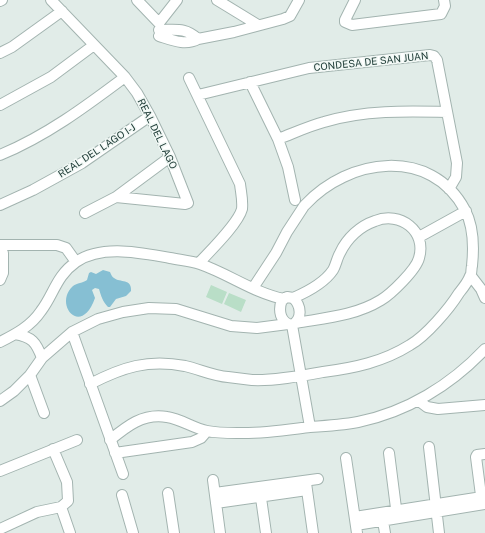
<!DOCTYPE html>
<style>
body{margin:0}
canvas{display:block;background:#e1ece8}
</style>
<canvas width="485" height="533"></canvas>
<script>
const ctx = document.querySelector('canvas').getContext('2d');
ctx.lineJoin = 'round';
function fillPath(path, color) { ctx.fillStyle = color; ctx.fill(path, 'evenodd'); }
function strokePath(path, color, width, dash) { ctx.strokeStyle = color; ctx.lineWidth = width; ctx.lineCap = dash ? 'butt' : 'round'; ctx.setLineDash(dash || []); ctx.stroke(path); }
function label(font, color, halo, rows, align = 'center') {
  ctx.font = font + ' "Public Sans",sans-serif'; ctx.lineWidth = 3; ctx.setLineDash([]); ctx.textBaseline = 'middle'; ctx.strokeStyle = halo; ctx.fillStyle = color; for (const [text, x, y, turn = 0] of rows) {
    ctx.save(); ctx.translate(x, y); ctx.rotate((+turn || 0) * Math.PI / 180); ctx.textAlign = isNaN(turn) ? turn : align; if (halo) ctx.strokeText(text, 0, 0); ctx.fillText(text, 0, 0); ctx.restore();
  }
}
const green = new Path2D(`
 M211,285l16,7 -5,12 -16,-7z
 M229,293l17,7 -5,12 -17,-8z`);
const water = new Path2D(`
 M103,270l7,2c1,2 2,5 4,6 6,5 18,0 17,13l-5,5 -10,3 -6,8h-2c-5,-5 -7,-11 -9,-18l-4,-1 -3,2 3,8c-14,40 -42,6 -22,-12 4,-3 10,-3 14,-6l2,-7 2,-1 5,2z`);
const minor = new Path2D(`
 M51,0l74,77 12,16 13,23 20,41 18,46 -3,1 -69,-7
 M137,0l22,23
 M217,0l41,25
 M355,0l-10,20v2l7,3 89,-11 4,-8 -1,-6
 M0,1l2,-1
 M159,23l18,-23
 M159,36c13,4 26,10 39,3 -13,-12 -22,-9 -39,-9
 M198,39l36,-7 49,-13 7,-3 9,-16
 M0,53l12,-6 50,-36
 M189,78l51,106c1,9 3,16 2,25 -4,15 -32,42 -43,54
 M250,82l28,57 10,28 7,33
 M198,95l111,-27 121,-13 4,1 3,4 20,103 -1,14 -7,12
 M0,105l51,-28 43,-32
 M278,139c16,-6 31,-13 46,-17 40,-12 82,-11 123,-10
 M0,155c46,-19 85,-48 125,-78
 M0,205l33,-15 49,-27 68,-47
 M85,213l31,-16 54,-40
 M419,237l47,-26
 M1,245h56l9,3 10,14
 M471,276l10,13 4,9
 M0,280l3,-7v-20
 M253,288l23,-35 11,-21 17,-26
 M287,297l6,1c8,7 10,21 -1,27 -12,-2 -14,-15 -10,-25z
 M293,298c14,-6 32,-16 40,-28 3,-5 4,-12 7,-17 7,-15 20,-27 35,-32 25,-10 52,10 44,37 -3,12 -28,36 -38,42 -26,16 -57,18 -85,23
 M292,325l18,102
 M72,332l51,142
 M15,334c17,3 21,8 27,24
 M0,342c16,-8 31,-16 41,-31 13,-17 15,-35 35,-49 26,-18 65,-9 94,-4 10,2 21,3 30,6 29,10 54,29 84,35
 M30,375l14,38
 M90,384c33,-17 58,-25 95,-18 14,3 28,10 43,11 8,1 16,2 24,3 22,1 49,-4 71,-8 31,-4 60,-10 87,-27 16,-9 39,-36 49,-52 4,-5 9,-11 11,-17 2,-2 1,-7 2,-10 2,-19 2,-39 -7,-56 -34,-64 -117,-52 -160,-5
 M0,401l14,-10 16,-16 12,-17 30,-26 26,-13 25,-7 26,-4 27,1 55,17 26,2 31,-4
 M419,401l8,6 11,2 47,-4
 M110,440c17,-14 33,-27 57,-23 14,2 26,11 40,14 10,2 21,2 30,2 25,1 49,-3 73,-6 16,-1 32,-2 48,-5 49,-10 93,-37 127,-73
 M429,447l10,86
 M115,453l77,-11 9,-4 6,-7
 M389,453l8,63
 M346,458l11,75
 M0,471l77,-31
 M213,480l7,53
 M306,483l7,50
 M260,491l6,42
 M168,493l6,40
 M215,493l103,-14
 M122,495l11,38
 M216,503l91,-13
 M482,503l-6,-46 1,-2 8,-1
 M61,507l9,26
 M382,515l3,18
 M355,517l127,-20
 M356,525l129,-21
 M0,529l37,-17 24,-5 7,-6 -1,-19 -14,-33`);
const streetNames = [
 ["CONDESA DE SAN JUAN",371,62,-6],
 ["REAL DEL LAGO",157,134,64],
 ["REAL DEL LAGO I-J",97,151,-33]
];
fillPath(green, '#b9dec7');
fillPath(water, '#86bfd3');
strokePath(minor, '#a3b4b0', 12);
strokePath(minor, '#fff', 10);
label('10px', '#203d38', '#f1f8f5', streetNames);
</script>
